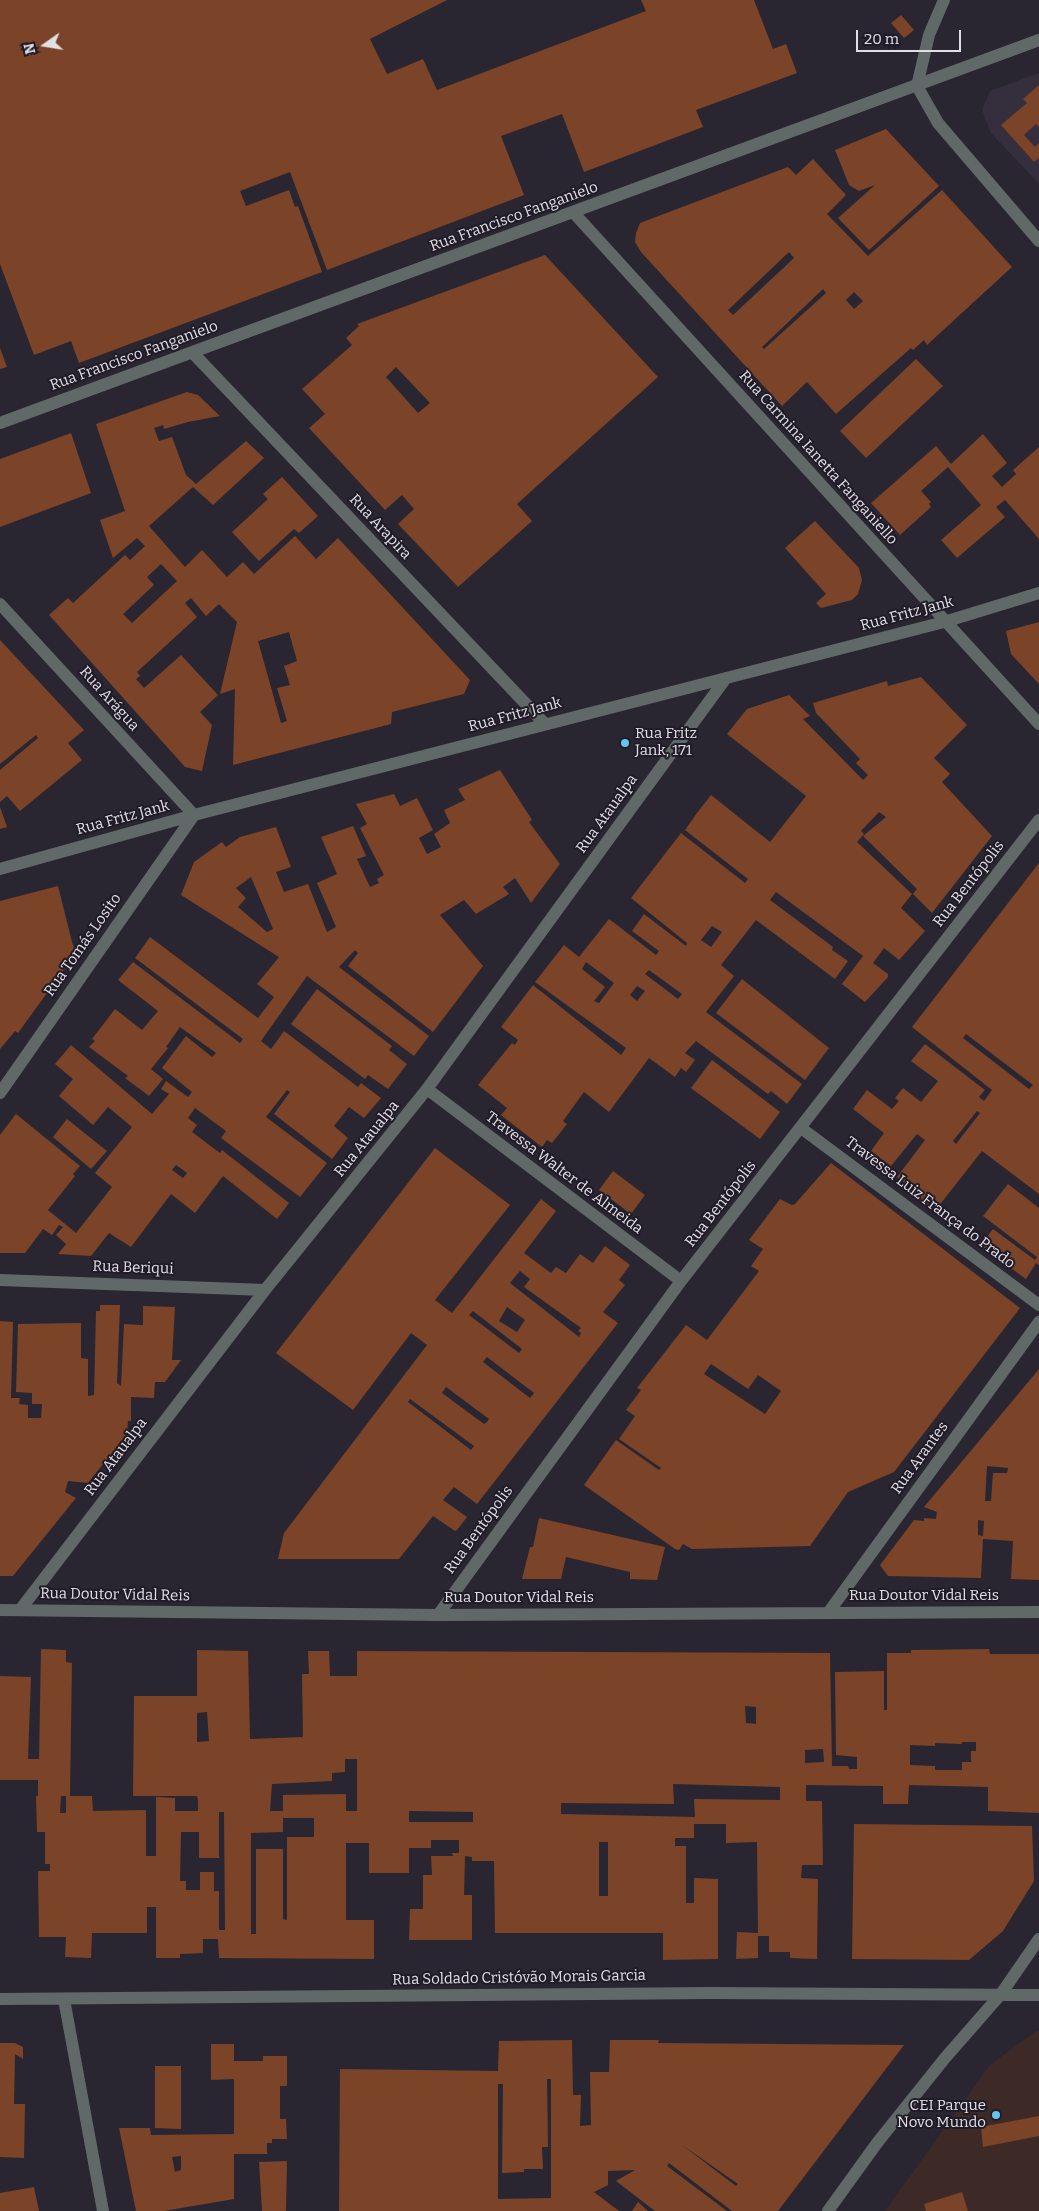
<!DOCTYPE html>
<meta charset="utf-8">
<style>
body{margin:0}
#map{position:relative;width:1039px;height:2211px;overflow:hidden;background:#2a2631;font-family:Bitter,serif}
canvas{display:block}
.north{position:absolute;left:20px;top:20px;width:50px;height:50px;-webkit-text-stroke:4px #201c27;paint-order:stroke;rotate:257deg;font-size:14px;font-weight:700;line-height:20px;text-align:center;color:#e1dfe6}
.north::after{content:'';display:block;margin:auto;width:18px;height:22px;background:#e1dfe6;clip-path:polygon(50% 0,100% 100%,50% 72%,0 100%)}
.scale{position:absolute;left:856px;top:30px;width:105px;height:22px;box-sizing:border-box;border:2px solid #e1dfe6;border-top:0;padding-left:6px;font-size:15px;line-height:18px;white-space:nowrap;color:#e1dfe6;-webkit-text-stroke:4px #201c27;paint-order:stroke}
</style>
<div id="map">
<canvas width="1039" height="2211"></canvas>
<div class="north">N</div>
<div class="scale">20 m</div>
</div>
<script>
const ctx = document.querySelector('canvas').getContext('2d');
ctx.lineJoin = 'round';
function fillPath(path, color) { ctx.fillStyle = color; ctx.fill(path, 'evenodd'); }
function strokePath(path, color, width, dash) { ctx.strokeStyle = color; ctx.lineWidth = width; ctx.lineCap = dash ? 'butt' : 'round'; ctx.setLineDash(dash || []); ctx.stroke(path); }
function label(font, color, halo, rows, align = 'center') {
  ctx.font = font + ' Bitter,serif'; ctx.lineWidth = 4; ctx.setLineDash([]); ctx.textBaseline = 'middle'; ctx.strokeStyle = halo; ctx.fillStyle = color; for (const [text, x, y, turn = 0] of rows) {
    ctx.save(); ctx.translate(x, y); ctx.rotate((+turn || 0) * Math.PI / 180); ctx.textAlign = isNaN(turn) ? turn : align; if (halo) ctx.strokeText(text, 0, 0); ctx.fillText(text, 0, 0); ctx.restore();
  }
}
const built = new Path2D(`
 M1039,73v111l-48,-51 -9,-23 8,-19z`);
const education = new Path2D(`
 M1036,2031h3v180h-154l105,-146z`);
const building = new Path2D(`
 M0,0h447l-77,39 17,35 36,-15 14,31 209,-79 -5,-11h113l19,49 13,-5 11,29 -101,37 7,17 -119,45 -22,-58 -61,22 23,59 -197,75 -37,-98 -50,19 6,15 43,-16 6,17 3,-1 24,66 -243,91 -8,-22 -37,14 -34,-91z
 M901,15l13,15 -10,8 -13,-15z
 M1039,85v42l-3,-3 -12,11 11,12 4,-4v15l-5,4 -33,-37 26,-22 -4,-4z
 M886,129l53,57 -70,64 -31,-32 37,-33 -16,6 -10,-6 -14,-35z
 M813,159l33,36 -19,19 41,42 74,-66 70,77 -85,78 -3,-5 -11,10 -2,-2 -75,66 -29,-32 -25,24 -141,-154 -6,-10 1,-9 4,-10 148,-56 8,8zM789,252l5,6 -61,57 -5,-5zM823,289l3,4 -62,56 -2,-2zM854,292l9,9 -9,8 -8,-9z
 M545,255l113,122 -141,127 15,17 -74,66 -60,-63 16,-15 -12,-14 -17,15 -76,-82 16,-14 -23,-25 50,-44 -6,-7 13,-12 -2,-2zM396,367l34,36 -12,10 -32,-36z
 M0,348l7,19 -7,2z
 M916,359l27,27 -77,72 -26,-27z
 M187,392l11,3 22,21 -32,6 -24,7 -1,-4 -9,3 5,13 13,-4 14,38 10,9 50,-43 18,17 -51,47 -20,-18 -44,39 36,41 17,-17 25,27 16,-15 11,12 41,-38 21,23 22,-21 132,142 -6,14 -72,18 -1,12 -158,41 2,-76 -15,5 17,-72 -18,-18 -13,12 -15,-18 -6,5 12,14 -60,55 3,4 -4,3 8,9 37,-33 37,40 -18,17 12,13 -10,46 -17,-4 -136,-152 19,-17 5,5 52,-48 5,5 15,-14 -8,-8 -24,20 -13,-38 25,-9 -29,-87zM161,564l16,17 -45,42 -9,-9 31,-29 -7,-8zM289,632l8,29 -13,5 6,19 -13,3 10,33 -6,2 -23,-82z
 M71,433l20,60 -91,34v-68z
 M983,434l24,29 -15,13 10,11 14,-13 -3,-4 26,-23v92l-34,-39 -9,7 9,10 -48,41 -16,-18 40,-35 -33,-38 -27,24 10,11 -2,2 2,3 -31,28 -29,-32 65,-57 15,18z
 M282,477l36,39 -19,17 -5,-4 -35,32 -27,-29 36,-33 -5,-5z
 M815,521l44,47 3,12 -4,14 -6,6 -31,8 -5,-5 10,-9 -41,-46z
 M1039,622v62l-28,-30 -5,-23z
 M0,640l84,90 -16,13 14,17 -62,51 -13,-15 -7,6v-32l38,-32 -2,-3 -36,29z
 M921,677l46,48 -33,33 16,16 -8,8 50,54 -60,77 -19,-19 4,-5 -54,-53 23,-19 -7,-5 -18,19 3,3 -7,8 55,52 -11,14 24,23 -26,29 -15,-12 -11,15 15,11v3l-23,25 -23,-18 21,-28 -87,-64 -6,8 63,47 -1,3 16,11 -13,18 -79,-59 -35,45 13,11 -28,36 96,72 -15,20 -16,-13 -3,3 -72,-53 -11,12 10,7 -9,12 -5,-4 -6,9 -26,-19 -40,54 -25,-20 -21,29 4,3 -15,19 -5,-3 -5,7 -41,-32 6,-7 -29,-23 34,-42 3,2 3,-5 -17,-13 32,-42 88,70 5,-7 -91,-66 29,-37 15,12 30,-38 47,36 3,-4 -27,-20 12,-17 42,32 1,-3 -56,-45 50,-65 64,50 3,-4 -63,-49 12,-17 14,-18 59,47 36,-46 -79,-62 20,-25 42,-14 21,21 -7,3 60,61 5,-5 -12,-12 4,-4 -44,-46 -3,-10 74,-22 1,5zM712,926l10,6 -11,15 -10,-7zM586,962l28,21 -15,20 -5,-2 11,-14 -23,-18zM649,970l33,24 -4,5 -33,-25zM637,986l8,5 -8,10 -7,-6z
 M500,770l32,50 -3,2 31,42 -29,39 -16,-25 -12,9 6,7 -33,20 -12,-14 -24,15 43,51 -50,66 -85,-66 10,-13 -3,-3 -16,17 90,69 -15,20 -107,-80 -46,65 10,8 13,-18 74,56 3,-4 20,15 -17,20 -15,-11 -15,19 14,12 -16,21 -58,-45 16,-22 -3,-2 -21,27 61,46 -27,34 -79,-59 5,-7 -31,-23 -7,10 9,7 -5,7 28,21 2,-3 67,53 -12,16 -54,-43 -28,37 -24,-19 -40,53 -22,-14 -18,23 -33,-2 8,-10 -10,-9 7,-8 -4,-2 -7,10 -9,-6 -18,24h-25v-118l16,-21 64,52 -7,8 2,2 -27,34 28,23 36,-46 -17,-14 37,-46 -24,-20 -15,18 -34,-29 14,-17 -18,-15 16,-19 81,69 17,-20 -8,-5 5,-8 22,16 4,-5 -30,-24 24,-32 26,21 4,-4 -36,-26 -14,20 2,1 -17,21 12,10 -14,17 -24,-18 3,-2 -39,-29 6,-6 -3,-2 23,-30 27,21 16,-19 -40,-31 15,-18 107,81 3,-4 -108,-81 15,-21 108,81 16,-21 -17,-13 22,-27 -98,-62 13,-33 28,-20 4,5 14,-10 36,-10 15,40 -15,5 8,20 24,-8 19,48 9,-5 -19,-44 20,-9 -16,-37 32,-11 13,30 -9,3 13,28 9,-4 -2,-4 7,-4 -24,-47 7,-4 -11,-20 38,-10 6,12 17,-8 16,32 -14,8 8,16 14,-7 -7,-13 16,-11 -6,-13 21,-10 -7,-11zM251,877l22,52 -6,3 -29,-25 8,-9 -10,-10zM176,1165l11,8 -4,5 -11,-8z
 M0,807l7,20 -7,2z
 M1039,863v331l-57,-43 -48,61 -22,-17 3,-4 -18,-14 28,-37 -8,-6 -26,32 -20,-15 13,-18 -31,-24 14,-19 25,19 7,-8 -4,-3 8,-10 18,14 17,-21 -27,-20 14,-17 60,46 -6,7 5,4 8,-11 -80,-63zM966,1034l67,51 -4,4 -66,-51zM977,1111l3,2 -24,31 -3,-3z
 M58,886l14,56 4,11 -58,80 -3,-2 -15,18v-148z
 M742,979l87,69 -24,32 -89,-67z
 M317,989l75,57 -3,4 18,14 -19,25 -20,-14 -3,4 -74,-55z
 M712,1060l68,52 -20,27 -69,-51z
 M67,1119l40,32 -16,18 -38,-32z
 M435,1148l75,57 -75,95 17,13 89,-114 15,12 -32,42 27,20 5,-6 10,6 14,-19 13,9 12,-17 25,19 -11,15 6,5 -22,27 15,11 -141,181 -23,-17 -11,13 24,17 -10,13 -2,1 -22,-15 -34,43h-121l6,-26 143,-188 -16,-12 -58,77 -77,-57zM520,1271l10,8 -6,8 57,41 -3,3 3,2 -2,4 -69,-54zM507,1307l18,13 -8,12 -18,-11zM473,1311l49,38 -3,4 -50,-38zM487,1357l47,36 -4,5 -47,-36zM446,1387l43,32 -2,3 -3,2 -42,-31zM410,1399l64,47 -3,4 -63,-48z
 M831,1163l189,145 -126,164 -46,20 -38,54 -118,3 -9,-5 -4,6 -4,-1 -91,-64 32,-45 43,30 2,-2 -42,-29 16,-23 -9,-6 15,-20 -4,-2 49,-63 21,15 52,-69 -8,-5 12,-17 -14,-9 31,-41 12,6 3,-1zM711,1364l37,25 10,-14 23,16 -16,23 -61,-40z
 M613,1171l32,24 -14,19 -32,-24z
 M1008,1184l31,24v57l-3,-2 -10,16 -46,-33 13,-17 42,31 2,-3 -54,-41z
 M100,1305h20l-3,78 4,3 3,-62 19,1v-19l32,1 -3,53h9l-16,22h-10l-1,16 -23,-1v24h-3l-1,13 -39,49 -20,-2 -3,11 11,6 -63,78h-13v-255l13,1 -2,76h9l-1,6 9,1v13h13l1,-14h-10v-11l-16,-1 2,-68 63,-1v35l7,1v37l6,-1 2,-84h4z
 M1039,1369v211l-28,-1 2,-38 -30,-2 -2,39 -93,-2 -8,-11 34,-45 10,1v-3l12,1 1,-7 -13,-5zM987,1466l21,2 -1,5h-14l-2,28h-6zM978,1520l6,1 -1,15 -5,-1z
 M539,1518l126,29 -8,33 -27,-1v-7l-64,-15 -5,22h-39l8,-32h3z
 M41,1649l25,1v12l6,1 -2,133h22l1,15 53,-1v46h10v-59l19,1v13h23v-11l-1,-4h-64l1,-100h63v-46l51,1 2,88 53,-2 -1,-63h7l-1,-23h21l1,25h27v-25l473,2 2,113h16l1,3h8v-12l-21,-2 -1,-83 49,-1v39h3v-57h24v-3l78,-1 1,5h49v159l-51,-2v-24l-79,-2 -1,19h-25v-18l-77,-1v16h16l1,64h-21l-1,13 17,1 -1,80 -27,-1v-6h-21v-16h-11v22l-22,1 1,-27 21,1 -1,-91 -31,1v-19h-32v14h-19v8h11v57h8v-25l24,1v80l-55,1v-27h-168l-1,-72h-22v-4l-7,-1 -1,39h8v45h-63l1,-31h13v-34h9l-1,-19h22l-1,-3h7v-13h-28v8h-22v25h-40v-30h-23v77h28v39l-155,-1 -1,-19h-15v14l-23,1v4h-24v-51h-9v26h-55l-1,25 -26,-1 1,-20h-27l-1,-66h12v-7h-5v-32h-8l-1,-36h2v-16h-38v-104l31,1 -3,82h11zM745,1706l11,1v17l-10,-1zM207,1712l2,29 -12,1v-29zM962,1742h14v9h-5v11h-9v8h-27v-4l-25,-1v-20l25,1v-3l27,1zM823,1749l1,13 -19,1v-13zM345,1759h12v52h-11v-17l-63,1v16h-13l2,-27 60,-3v-8l13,-1zM673,1784l107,3v13l-86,-1 1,18 -134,-3v-11l113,1zM61,1796h5v17h-6zM409,1811l64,1v10h-64zM219,1812h5l1,118h-6v-39h-5v-19h-14v18h-14v-9h-6l1,-49h18v26h20zM283,1818h31v19h-27v83l-4,-1v-70h-27v85h-5v-101l32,-1zM599,1842h9v54h-9z
 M854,1824l178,2 2,55 -31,50 -34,29 -117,-1z
 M572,2040l1,55h8l-1,31 11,-1 -1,-53h19l1,-32h49l-1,3 246,2 -126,166h-46l-63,-48 -2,3 60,45h-72l-39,-30 19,-11 -27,1v14l-14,7 25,19h-280l1,-142 158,2 1,-30zM547,2079h4v119l-53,1v-115h5l-1,89 22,-1v-3h19l-1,-22h6zM682,2145l56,39 -2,2z
 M0,2043h15l8,4v12l-8,-5 -1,50h11l-1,54 -24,-1z
 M211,2044h23v17h29v-5h24v30h-7v33h6l1,20h-15v4h-5v11h-33v45l-70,12h-28l-17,-83h31l1,7 83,-1v-55l-23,1zM181,2156v14l-6,2 -3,-15z
 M155,2066h26v63l-26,-1z
 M1039,2116v20l-56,11 -2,-20z
 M287,2161l-1,50h-24l-3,-49z
 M34,2187l5,24h-39v-18z
 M962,2192l6,19h-42l-2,-7z
 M638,2202l10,9h-16z`);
const service = new Path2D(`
 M917,86l12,-51 15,-35`);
const minor = new Path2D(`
 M917,86l21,37 101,118
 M573,212l466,512
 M192,352l353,372
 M0,423l1039,-383
 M0,604l194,211
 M0,869l194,-54 750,-193 95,-29
 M427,1089l254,192
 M0,1093l194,-278
 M801,1128l238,177
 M0,1280l265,10
 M0,1610l438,5 601,-3
 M20,1610l245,-320 162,-201 299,-411
 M828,1613l211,-291
 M438,1615l243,-334 358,-461
 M0,1999l711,-6 328,2
 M64,1999l39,212
 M828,2211l49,-68 68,-85 56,-64 38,-55`);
const markers = [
 [625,743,5,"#65c5ef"],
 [996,2115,5,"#65c5ef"]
];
const streetNames = [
 ["Rua Francisco Fanganielo",514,217,-20],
 ["Rua Francisco Fanganielo",134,356,-20],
 ["Rua Carmina Ianetta Fanganiello",818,458,48],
 ["Rua Arapira",380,527,47],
 ["Rua Fritz Jank",907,614,-15],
 ["Rua Arágua",109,699,48],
 ["Rua Fritz Jank",515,715,-15],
 ["Rua Ataualpa",607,814,-54],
 ["Rua Fritz Jank",123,818,-15],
 ["Rua Bentópolis",969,884,-52],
 ["Rua Tomás Losito",83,945,-55],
 ["Rua Ataualpa",367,1139,-51],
 ["Travessa Walter de Almeida",564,1173,37],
 ["Travessa Luiz França do Prado",930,1203,37],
 ["Rua Bentópolis",721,1204,-52],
 ["Rua Beriqui",133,1268,2],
 ["Rua Ataualpa",116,1457,-53],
 ["Rua Arantes",920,1458,-54],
 ["Rua Bentópolis",479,1530,-54],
 ["Rua Doutor Vidal Reis",115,1595,1],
 ["Rua Doutor Vidal Reis",924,1596],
 ["Rua Doutor Vidal Reis",519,1598],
 ["Rua Soldado Cristóvão Morais Garcia",519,1978,-1]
];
const poiNames = [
 ["Rua Fritz",635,734],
 ["Jank, 171",635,751],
 ["CEI Parque",986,2106,"right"],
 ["Novo Mundo",986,2123,"right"]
];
fillPath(built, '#352e3d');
fillPath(education, '#3d2a26');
fillPath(building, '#7b4327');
strokePath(service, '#616968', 12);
strokePath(minor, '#616968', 12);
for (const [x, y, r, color] of markers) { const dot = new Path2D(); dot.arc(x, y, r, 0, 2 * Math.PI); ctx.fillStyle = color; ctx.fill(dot); strokePath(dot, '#201c27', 2); }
label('15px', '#e1dfe6', '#201c27', streetNames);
label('15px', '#e1dfe6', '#201c27', poiNames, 'left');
</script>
